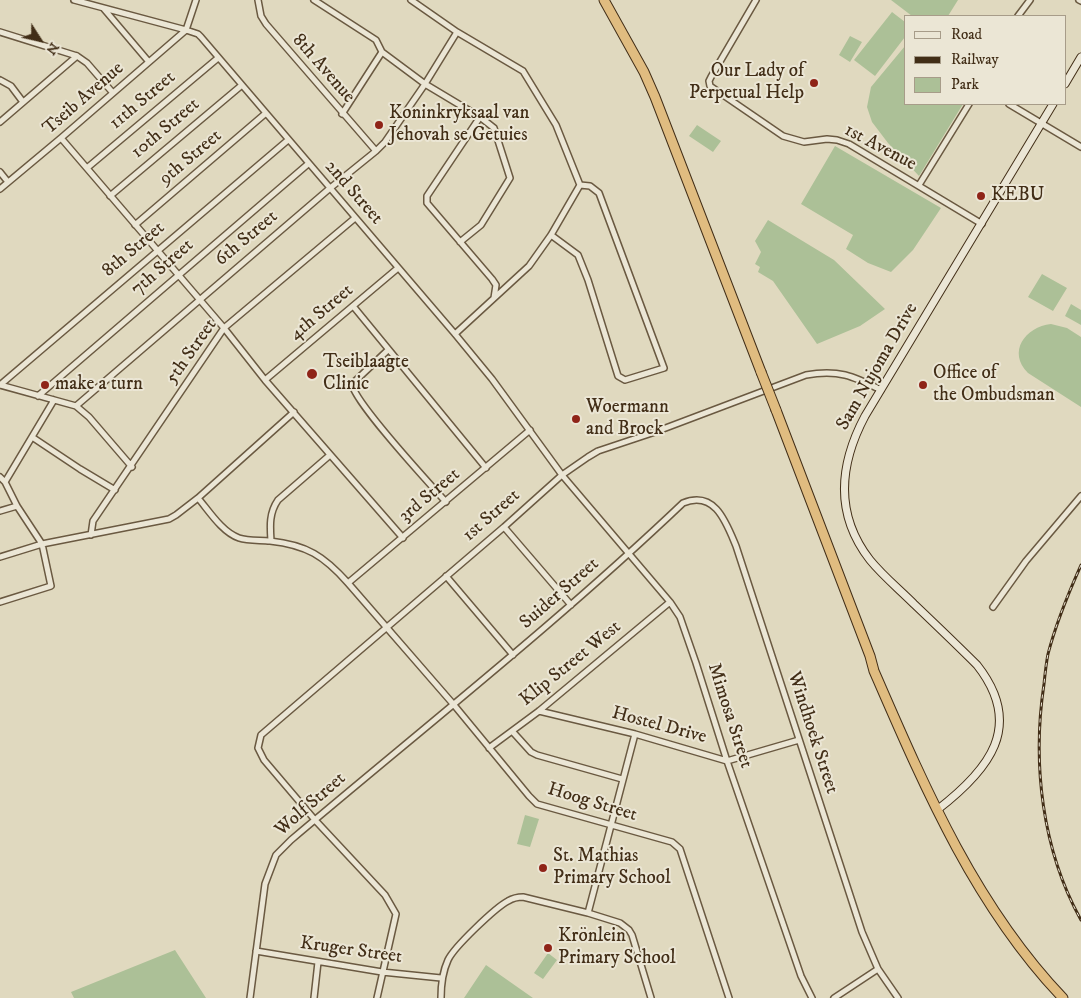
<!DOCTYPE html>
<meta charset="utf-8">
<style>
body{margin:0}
#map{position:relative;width:1081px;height:998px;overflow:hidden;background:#e0d9bf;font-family:"IM FELL DW Pica",serif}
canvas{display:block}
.legend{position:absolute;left:904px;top:15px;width:162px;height:90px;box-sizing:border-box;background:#ebe6d5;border:1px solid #a79c89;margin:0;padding:6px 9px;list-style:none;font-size:15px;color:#422e17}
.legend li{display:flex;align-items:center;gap:10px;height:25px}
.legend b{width:25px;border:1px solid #a79c89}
.north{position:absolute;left:15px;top:15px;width:50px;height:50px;-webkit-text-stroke:4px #ebe6d5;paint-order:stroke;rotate:125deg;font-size:14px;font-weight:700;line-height:20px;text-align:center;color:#422e17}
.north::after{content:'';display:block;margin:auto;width:18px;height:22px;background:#422e17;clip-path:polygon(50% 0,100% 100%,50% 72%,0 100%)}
</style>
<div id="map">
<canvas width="1081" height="998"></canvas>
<ul class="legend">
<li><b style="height:6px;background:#ebe6d5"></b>Road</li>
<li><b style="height:6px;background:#422e17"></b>Railway</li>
<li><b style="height:14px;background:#acc097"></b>Park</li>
</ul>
<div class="north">N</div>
</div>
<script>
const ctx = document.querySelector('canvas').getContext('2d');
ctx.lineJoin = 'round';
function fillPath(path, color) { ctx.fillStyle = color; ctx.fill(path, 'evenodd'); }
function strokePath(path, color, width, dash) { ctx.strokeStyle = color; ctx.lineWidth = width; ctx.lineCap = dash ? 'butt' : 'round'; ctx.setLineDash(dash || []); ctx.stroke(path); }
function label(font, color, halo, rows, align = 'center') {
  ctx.font = font + ' "IM FELL DW Pica",serif'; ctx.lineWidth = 4; ctx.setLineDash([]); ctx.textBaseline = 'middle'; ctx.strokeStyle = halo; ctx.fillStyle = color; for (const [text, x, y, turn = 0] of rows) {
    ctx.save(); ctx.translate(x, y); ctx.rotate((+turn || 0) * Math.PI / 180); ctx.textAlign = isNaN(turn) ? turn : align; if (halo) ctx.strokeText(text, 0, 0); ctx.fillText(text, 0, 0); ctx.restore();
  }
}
const green = new Path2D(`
 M891,0h67l-10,16h-36z
 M892,12l13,10v15l-30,39 -21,-16z
 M850,36l12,6 -12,20 -11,-7z
 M905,46v58h58l-44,72 -31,-33 -16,-21 -5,-15 4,-20z
 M697,125l24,16 -8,11 -24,-16z
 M835,146l106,62 -28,42 -22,22 -23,-9 -22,-14 7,-14 -52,-31z
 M768,220l66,40 51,49 -25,17 -43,18 -44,-63 -15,-9 2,-5 -5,-3 6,-12 -6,-11z
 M1042,274l25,14 -14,23 -25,-14z
 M1071,304l10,6v15l-16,-9z
 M1051,324l16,4 14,9v70l-53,-34c-21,-21 -3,-46 23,-49z
 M525,815l14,4 -9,28 -13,-3z
 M175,950l31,48h-132l-3,-6z
 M548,953l9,7 -14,19 -9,-6z
 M486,965l47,33h-69z`);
const street = new Path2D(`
 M74,0l112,30 12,4 3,3 254,297 37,45 70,96 108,127 10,15 16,46 31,98 74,215 11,22
 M258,0l3,16 5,8 110,127
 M314,0l62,40 6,12 43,32 55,33 14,11 16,50 -29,47 -21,17
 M411,0l46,32 66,39 33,54 24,60
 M756,0l-45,77 -2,4 1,5 73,50 21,6 23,-3 10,1 12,4 133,80
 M1079,0l2,1
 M104,9l45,53
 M1018,16l12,-16
 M186,30l10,-30
 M0,32l77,24 10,7 26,30
 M0,80l11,6 12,16
 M1009,104l72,43
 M342,114l40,-62
 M480,117l-53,79v7l65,76 4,6 -2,13
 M0,122l77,-66
 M61,138l163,190 41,52 138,158
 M87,168l131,-110
 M0,172l8,10
 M919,185l50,-81
 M0,189l61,-51 125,-108
 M110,196l132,-111
 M135,225l131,-112
 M551,235l27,20 10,25 30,96 7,4 39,-12 -65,-175 -9,-7 -10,-1
 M353,306l133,162
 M455,334l74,-68 22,-31 29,-50
 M388,350l-36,34c2,18 77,99 94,118
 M265,380l133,-112
 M0,385l288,-245
 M0,385l76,21 13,11 43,50
 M38,396l270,-232
 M76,406l253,-217 47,-38 9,-9 40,-58 32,-52
 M32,437l48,32 35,21
 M0,477l5,5 12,24 25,38 9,42 -51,16
 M5,482l49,-82
 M198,498l96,-86
 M0,511l17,-5
 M504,527l67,78
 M91,535l2,-14 131,-193 131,-110
 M271,541c-1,-15 -2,-28 7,-41l52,-45
 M0,557l42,-13 127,-25 7,-4 22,-17c11,13 24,34 41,40 9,3 21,2 31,3 37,4 54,15 78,42l106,122 75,91 8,8 135,38 8,7 49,149
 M446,576l67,79
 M348,583l182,-153
 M993,607l33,-46 55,-65
 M539,711l96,23 92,27 72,-21
 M512,731l19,21 6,3 85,24
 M489,748l50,-37 131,-109
 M588,913l47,-179
 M256,951l126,21 59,6
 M250,998l15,-114 11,-29 15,-15c131,-111 267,-218 392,-337 32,-13 43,19 53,43l126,386 16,37 20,29
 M314,998l4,-36
 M377,998l19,-84 -11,-19 -70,-75 -51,-60 -6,-12 3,-13 243,-208 58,-52 26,-18 10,-6 57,-19 151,-57c32,-6 47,1 75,15
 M441,998c0,-14 1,-25 7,-38 6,-13 47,-52 60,-59 5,-3 9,-4 15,-4l65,16 32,10 9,7 3,5 19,63
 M834,998l44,-29`);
const secondary = new Path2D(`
 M1065,84l16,-27
 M937,810c52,-40 88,-84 40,-145 -21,-21 -42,-41 -63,-61 -15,-15 -31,-28 -44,-44 -35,-45 -31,-95 -5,-144l188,-312`);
const highway = new Path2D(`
 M604,0l40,72 11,25 106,275
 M776,410l94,246 4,15c50,115 101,235 189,327`);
const rail = new Path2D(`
 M1081,565c-13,29 -25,58 -33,89 -2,10 -3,20 -4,30 -12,79 -2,166 37,236`);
const highwayBridge = new Path2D(`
 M761,372l15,38`);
const markers = [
 [814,83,5,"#8f2418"],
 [379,125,5,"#8f2418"],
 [981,196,5,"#8f2418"],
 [312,374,6,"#8f2418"],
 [45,385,5,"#8f2418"],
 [923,385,5,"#8f2418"],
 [576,419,5,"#8f2418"],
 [543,868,5,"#8f2418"],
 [548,948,5,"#8f2418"]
];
const streetNames = [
 ["8th Avenue",323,69,49],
 ["Tseib Avenue",84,99,-41],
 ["11th Street",143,101,-40],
 ["10th Street",166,129,-40],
 ["1st Avenue",880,148,28],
 ["9th Street",191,158,-40],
 ["2nd Street",353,193,49],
 ["6th Street",247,239,-40],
 ["8th Street",134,250,-40],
 ["7th Street",163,268,-41],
 ["4th Street",322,313,-40],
 ["5th Street",192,352,-55],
 ["Sam Nujoma Drive",878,367,-60],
 ["3rd Street",430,496,-40],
 ["1st Street",492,516,-41],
 ["Suider Street",560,594,-41],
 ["Klip Street West",571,664,-39],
 ["Mimosa Street",729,716,72],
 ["Hostel Drive",659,726,15],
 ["Windhoek Street",812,733,72],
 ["Hoog Street",592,803,17],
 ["Wolf Street",311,805,-41],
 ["Kruger Street",351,951,8]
];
const poiNames = [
 ["Our Lady of",804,72,"right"],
 ["Perpetual Help",804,94,"right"],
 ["Koninkryksaal van",389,114],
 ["Jehovah se Getuies",389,136],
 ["KEBU",991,196],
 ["Tseiblaagte",323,363],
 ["Clinic",323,385],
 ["Office of",933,374],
 ["the Ombudsman",933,396],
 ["make a turn",55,385],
 ["Woermann",586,408],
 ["and Brock",586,430],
 ["St. Mathias",553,857],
 ["Primary School",553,879],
 ["Krönlein",558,937],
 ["Primary School",558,959]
];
fillPath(green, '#acc097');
strokePath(street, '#6a5941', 8);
strokePath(secondary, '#422e17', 9);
strokePath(highway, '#422e17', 11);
strokePath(street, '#ebe6d5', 5);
strokePath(secondary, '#ebe6d5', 7);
strokePath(highway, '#e0bc80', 9);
strokePath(rail, '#422e17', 3);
strokePath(rail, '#ebe6d5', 1, [4]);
strokePath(highwayBridge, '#422e17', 11, []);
strokePath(highwayBridge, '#e0bc80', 9);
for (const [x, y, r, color] of markers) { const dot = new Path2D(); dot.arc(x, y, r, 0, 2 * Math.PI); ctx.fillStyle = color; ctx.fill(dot); strokePath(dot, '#ebe6d5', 2); }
label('19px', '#422e17', '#ebe6d5', streetNames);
label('19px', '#422e17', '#ebe6d5', poiNames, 'left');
</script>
